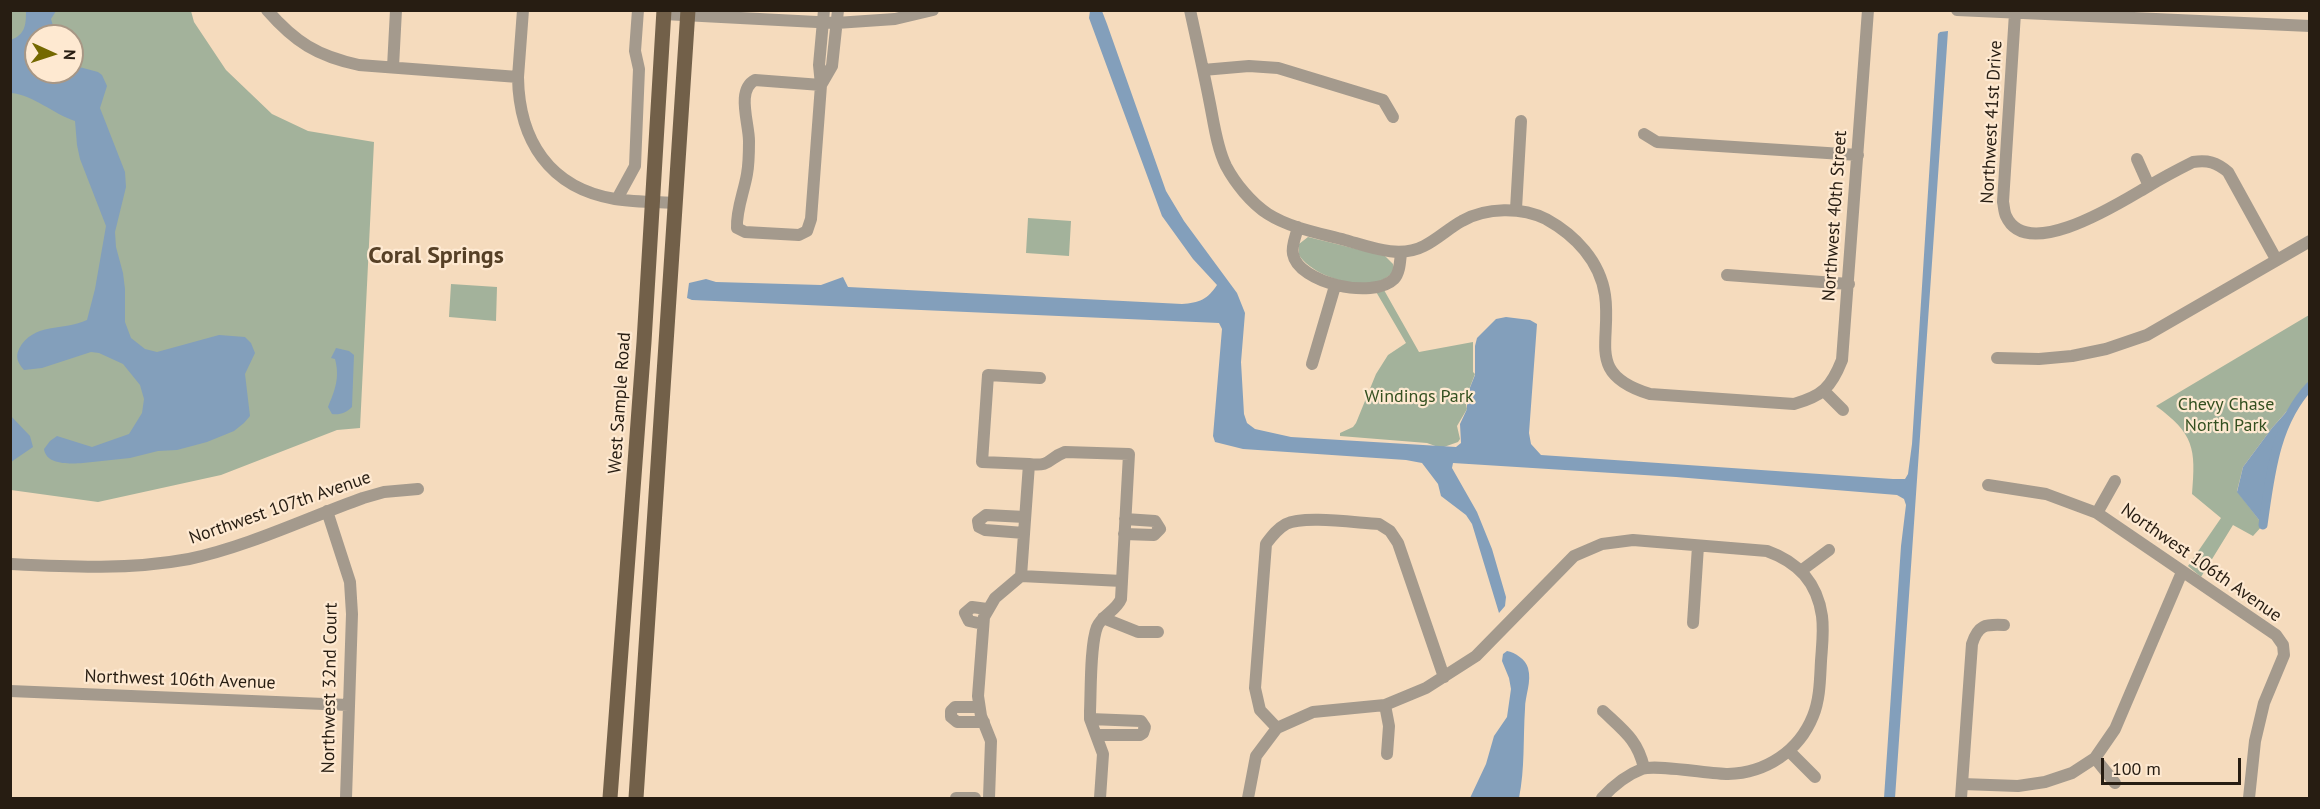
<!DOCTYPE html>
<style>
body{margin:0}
#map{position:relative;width:2320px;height:809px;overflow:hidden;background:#f5dbbd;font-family:"PT Sans",sans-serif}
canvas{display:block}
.frame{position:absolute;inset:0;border:12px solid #271d12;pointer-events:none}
.north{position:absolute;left:24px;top:24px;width:60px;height:60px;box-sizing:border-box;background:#fee9d1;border:2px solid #a89785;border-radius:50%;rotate:93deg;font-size:16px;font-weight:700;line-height:24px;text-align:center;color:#271d12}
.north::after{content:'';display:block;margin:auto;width:21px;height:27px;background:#746800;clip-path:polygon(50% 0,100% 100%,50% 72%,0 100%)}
.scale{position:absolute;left:2101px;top:758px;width:140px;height:27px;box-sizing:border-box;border:3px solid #271d12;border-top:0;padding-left:8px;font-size:18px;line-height:21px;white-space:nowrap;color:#271d12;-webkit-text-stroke:4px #fee9d1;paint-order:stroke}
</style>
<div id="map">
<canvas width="2320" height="809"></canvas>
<div class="frame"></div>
<div class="north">N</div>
<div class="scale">100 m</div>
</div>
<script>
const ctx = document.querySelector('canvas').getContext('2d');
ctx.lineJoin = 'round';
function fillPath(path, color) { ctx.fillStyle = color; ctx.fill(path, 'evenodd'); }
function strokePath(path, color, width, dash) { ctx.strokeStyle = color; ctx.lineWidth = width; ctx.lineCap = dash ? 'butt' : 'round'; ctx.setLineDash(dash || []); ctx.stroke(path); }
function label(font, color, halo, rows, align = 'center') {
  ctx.font = font + ' "PT Sans",sans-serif'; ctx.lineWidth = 4.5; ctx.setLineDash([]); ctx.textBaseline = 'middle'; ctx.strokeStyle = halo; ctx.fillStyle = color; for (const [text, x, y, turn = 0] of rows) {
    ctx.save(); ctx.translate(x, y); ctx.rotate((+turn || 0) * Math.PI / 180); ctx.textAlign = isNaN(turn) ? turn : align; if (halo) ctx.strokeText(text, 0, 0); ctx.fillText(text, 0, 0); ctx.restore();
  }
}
const green = new Path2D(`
 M11,11h180l3,11 32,48 46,44 36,17 66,11 -14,286 -23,2 -116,45 -123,27 -87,-12zM36,36h36v36h-36z
 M1028,218l43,3 -2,35 -43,-3z
 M1308,237l77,19 8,8 1,6c-18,28 -81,8 -95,-15v-11z
 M451,284l46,3 -1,34 -47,-4z
 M1375,290h9l35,62 54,-10v30l2,2 -10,26 2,9 -10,17 3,13 -2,3 -17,6 -14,-5 -87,-7v-3l13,-6 3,-4 20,-49 12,-19 18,-12z
 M2309,315v71l-37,42 -29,39 -6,24 26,34 -10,11 -20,-11 -32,52 -13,-11 33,-48 -29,-24c4,-46 2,-60 -36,-88z`);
const water = new Path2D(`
 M26,11h30l-5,8 5,17h-20v36h36v-7l26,7 4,3 5,11 -7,22 25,64 1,15 -11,45 1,15 7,26 2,16v33l6,16 14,11 12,3 62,-17 26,2 6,6 4,10 -10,21 5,42 -6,7 -10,8 -27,11 -30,8 -19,1 -28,7 -47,5c-13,1 -37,2 -39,-14l6,-8 7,-5 35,11 37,-13 13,-21 2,-14 -4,-14 -17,-21 -24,-11 -8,-1 -49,16 -18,2c-6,-7 -9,-13 -5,-21 14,-27 45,-18 68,-29l8,-31 11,-63 -26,-67 -3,-14 -2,-24c-22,-7 -41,-26 -64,-28v-53c14,-6 15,-14 15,-29z
 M1090,11h12l5,13 59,167 18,30 53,72 8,20 -4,49 3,52 3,9 8,6 36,8 165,10 5,-4 -1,-19 7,-15v-14l8,-20v-29l2,-8 19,-19 10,-2 24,3 7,4 -8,109 2,11 10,11 352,24h12l3,-5 4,-30 26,-410 2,-2 8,-1 -53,767h-11l17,-252 5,-41 -2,-6 -7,-4 -221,-18 -223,-14 -1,5 25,44 15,37 14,48 -1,9 -6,7 -27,-89 -6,-9 -25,-19 -3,-12 -16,-21 -16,-3 -163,-11 -28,-7 -2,-6 9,-107 -3,-6 -527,-23 -5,-2 2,-15 17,-4 10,3 105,3 22,-8 5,10 334,17c17,-1 26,-5 35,-19l-24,-26 -31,-43 -73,-198z
 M336,348l13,3 5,4 -2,52c-6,6 -12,8 -20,7l-4,-7c7,-17 12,-29 7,-48l-4,-1z
 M2298,399l-17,33 -12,49 -6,44 -26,-33 6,-25 29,-39z
 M10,415l20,21 3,11 -22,15z
 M1507,651c8,1 19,9 21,17 4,14 -3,27 -3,41 -2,30 0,60 -6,89h-49l16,-34 8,-28 13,-19 4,-28 -2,-11 -7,-17 1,-7z`);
const canal = new Path2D(`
 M2263,525c7,-49 12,-102 47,-139`);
const minor = new Path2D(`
 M267,10c28,32 50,46 92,55l159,12c1,63 31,111 97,122 19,3 40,3 60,4
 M1190,10c7,32 14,63 20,94 4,20 7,44 16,62 9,17 25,37 42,48 22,14 51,19 77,26 25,7 54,19 79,6 14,-7 25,-18 38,-25 24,-14 60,-14 84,-2 29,16 54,42 59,76 7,47 -20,79 45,99l144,10c28,-8 37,-16 48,-44l26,-350
 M1957,10l353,16
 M2015,13l-12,189c1,4 1,10 3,14 21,47 115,-14 141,-29 15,-9 30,-17 46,-25 15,-2 23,0 35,10l48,87
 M664,14l172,9 59,-4 38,-9
 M393,67l3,-57
 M1203,70l46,-4 29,2 105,32 10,17
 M518,77l5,-67
 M821,85l-66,-5c-19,10 -6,43 -6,61 0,10 0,22 -2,33 -3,18 -11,36 -10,54l8,4 54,3 8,-4 4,-12 10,-134 -2,-20 5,-55
 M821,85l11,-19 6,-56
 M1644,134l13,8 201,13
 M2137,159l12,27
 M617,199l18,-33 4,-97 -4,-18 3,-41
 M1516,209l5,-88
 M1298,227c-2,9 -7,19 -5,27 5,29 80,46 101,25 6,-6 6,-18 7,-26
 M1727,275l122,9
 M1997,358l42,1 33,-3 34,-7 41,-14 163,-94
 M1312,364l23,-78
 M1824,391l19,19
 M1029,464c23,3 19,-6 36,-12l64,2 -8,145c-5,12 -19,16 -24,28 -7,18 -6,64 -7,84v8l13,35 -3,44
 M2115,481l-18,32 179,122 7,10 1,10 -20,48 -9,38 -6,57
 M1988,485l58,9 51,19
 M327,511l23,71 2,32 -6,184
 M1024,533l-39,-3 -6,-3 -1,-6 8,-6 39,2
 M1124,534l30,1 6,-6 -5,-8 -30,-2
 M10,564c61,3 120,6 179,-5 58,-12 118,-41 174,-61l21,-6 34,-3
 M1802,570l27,-20
 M1021,576l101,5
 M1103,618l35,14h20
 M1693,623l5,-77
 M983,624l-14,-3 -4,-8 7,-6 15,2
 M10,691l338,14
 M1385,705l4,21 -2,28
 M979,707h-24l-4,4v6l6,5h27
 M1603,711c20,19 35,29 41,57
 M1090,719l51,2 4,6 -2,6 -3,2h-44
 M1277,728l-17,-18 -5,-22 11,-144c6,-8 11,-15 20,-20 18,-9 71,-1 93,0l11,7 8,12 46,134
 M1789,751l26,26
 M2095,758l20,25
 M1962,784l56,2 27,-4 27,-9 23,-15 20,-29 67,-157
 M956,798h19
 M989,798l2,-57 -10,-25 -3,-20 6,-79 11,-19 26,-22 8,-112 -47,-2 6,-87 52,3
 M1248,798l8,-42 21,-28 36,-16 72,-7 41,-17 50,-32 98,-100 28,-12 31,-4 134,11c31,11 50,31 55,65 2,15 0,30 -1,45 -1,18 -1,38 -8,55 -14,35 -47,57 -85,58 -18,0 -73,-10 -86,-5 -16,6 -29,17 -40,29
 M1961,798l11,-154c6,-19 13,-20 32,-19`);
const major = new Path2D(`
 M610,798l34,-456 20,-332
 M636,798l52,-788`);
const streetNames = [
 ["Northwest 41st Drive",1992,122,-87],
 ["Northwest 40th Street",1835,216,-86],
 ["West Sample Road",620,403,-86],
 ["Northwest 107th Avenue",280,508,-19],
 ["Northwest 106th Avenue",2201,563,35],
 ["Northwest 106th Avenue",180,680,2],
 ["Northwest 32nd Court",330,688,-89]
];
const parkNames = [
 ["Windings Park",1419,397],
 ["Chevy Chase",2226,405],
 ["North Park",2226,426]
];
const districtNames = [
 ["Coral Springs",436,256]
];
fillPath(green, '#a3b29b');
fillPath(water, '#839fbb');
strokePath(canal, '#839fbb', 9);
strokePath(minor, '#a49a8d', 12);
strokePath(major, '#726049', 15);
label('18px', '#271d12', '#fee9d1', streetNames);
label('18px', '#345020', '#fee9d1', parkNames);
label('bold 24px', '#564026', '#fee9d1', districtNames);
</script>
